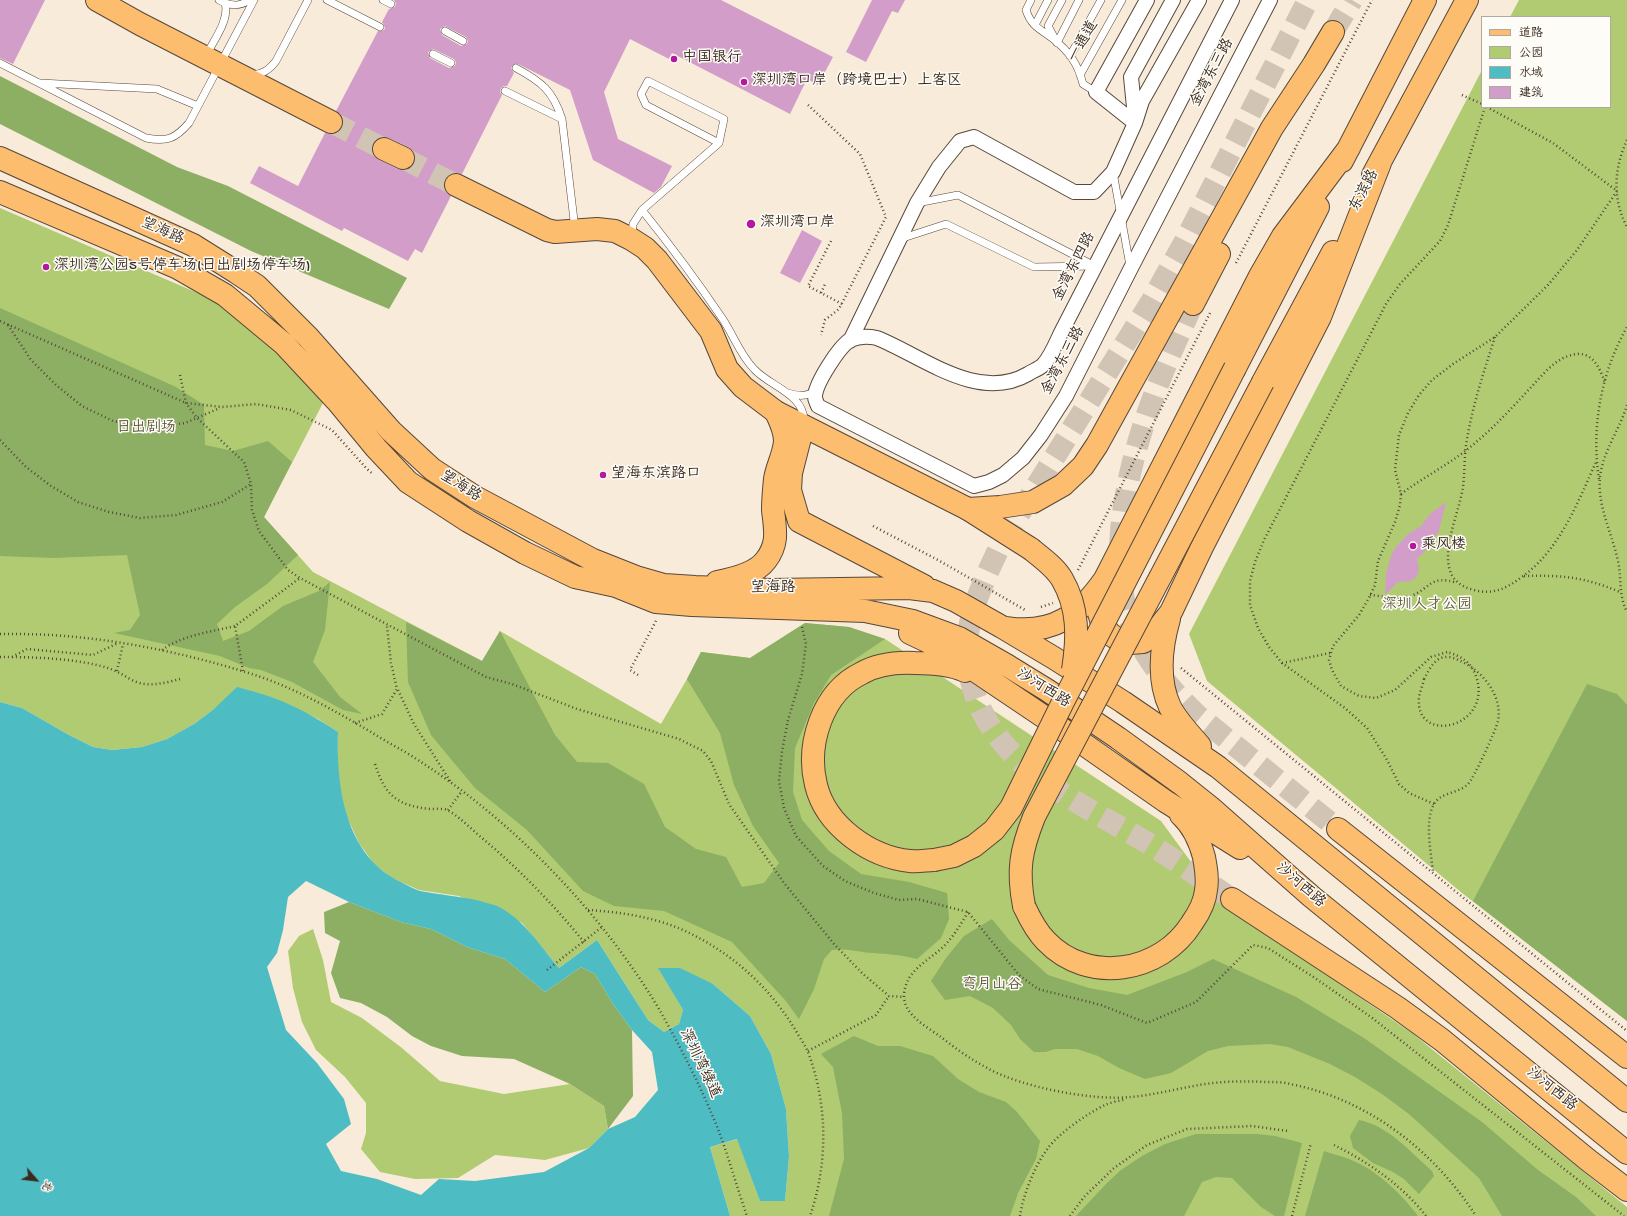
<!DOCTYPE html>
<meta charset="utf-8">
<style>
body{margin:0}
#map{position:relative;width:1627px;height:1216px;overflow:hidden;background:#f8ebd9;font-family:"Gochi Hand","LXGW WenKai TC",sans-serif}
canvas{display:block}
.legend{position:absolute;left:1481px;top:16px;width:130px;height:92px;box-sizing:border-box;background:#fdfcf7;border:1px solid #afa8a0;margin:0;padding:5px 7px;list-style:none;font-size:12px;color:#3b2a1e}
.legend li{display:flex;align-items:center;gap:8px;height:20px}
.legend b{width:20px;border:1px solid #afa8a0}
.north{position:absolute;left:16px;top:1160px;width:40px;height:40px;-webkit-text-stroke:3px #fdfcf7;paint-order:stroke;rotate:118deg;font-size:11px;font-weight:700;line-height:16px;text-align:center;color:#3b2a1e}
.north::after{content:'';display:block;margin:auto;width:14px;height:18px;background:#3b2a1e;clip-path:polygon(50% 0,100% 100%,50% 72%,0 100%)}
</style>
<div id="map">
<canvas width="1627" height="1216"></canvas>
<ul class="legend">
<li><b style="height:5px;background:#fcbd6f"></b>道路</li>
<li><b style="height:11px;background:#b0cb71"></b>公园</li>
<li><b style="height:11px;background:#4dbcc3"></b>水域</li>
<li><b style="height:11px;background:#d29ec9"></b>建筑</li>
</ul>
<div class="north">北</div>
</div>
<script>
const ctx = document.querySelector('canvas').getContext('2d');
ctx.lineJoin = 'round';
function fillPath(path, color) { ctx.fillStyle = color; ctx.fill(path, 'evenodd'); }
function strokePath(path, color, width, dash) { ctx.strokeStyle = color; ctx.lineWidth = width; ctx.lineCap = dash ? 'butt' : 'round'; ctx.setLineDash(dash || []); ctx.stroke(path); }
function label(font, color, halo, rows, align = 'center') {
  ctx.font = font + ' "Gochi Hand","LXGW WenKai TC",sans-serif'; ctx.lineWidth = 3; ctx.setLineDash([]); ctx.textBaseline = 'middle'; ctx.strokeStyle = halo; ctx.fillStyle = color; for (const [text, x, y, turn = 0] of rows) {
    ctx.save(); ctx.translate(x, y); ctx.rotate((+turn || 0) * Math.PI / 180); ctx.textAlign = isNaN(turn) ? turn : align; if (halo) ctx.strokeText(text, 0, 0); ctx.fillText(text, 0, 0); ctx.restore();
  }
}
const green = new Path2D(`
 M1519,0h108v1021l-165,-128 -255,-212 -18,-47 293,-564v37h128v-90h-100z
 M0,208l228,98 32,22 64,73 -60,116 49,55 169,89 18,-30 161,93 26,-45 14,-27 49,6 55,-35 44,4 36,12 276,182 60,82 191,130 215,174v9h-897l-20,-69 28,-8 22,62h25l4,-44 -3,-48 -15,-55 -21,-38 -37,-32 -54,-15 24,41 -4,14 -15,8 -16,-12 -51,-80 -38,28 -37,-45 -63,-27 -40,-6 -27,-12 -18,-14 -15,-21 -13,-28 -6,-26 -3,-30 1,-27 -20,-13 -47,-22 -57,12 -20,15 -27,15 -25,8 -30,3 -19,-3 -24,-12 -47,-27 -22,-6z
 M313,929l10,31 8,42 31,16 40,30 38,33 64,13 66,-10 34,22 4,23 -19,19 -44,12 -50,-5 -37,23 -43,1 -35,-7 -19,-23 5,-16v-30l-21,-26 -29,-27 -14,-28 -9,-34 -5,-37 11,-15z`);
const forest = new Path2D(`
 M0,76l177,91 51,19 179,92 -18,31 -138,-58 -251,-127z
 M0,308l176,79 28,18 1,40 28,6 35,-10 24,21 -28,55 34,38 -31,29 -32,23 -18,17 6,17 26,-10 34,-25 36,-15 11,-9 -5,48 -12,32 27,35 22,17 -19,-4 -51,-28 -31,-12 -12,-2 -29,-12 -106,-23 16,-3 10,-15 -13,-60 -74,3 -53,-2z
 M406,622l76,39 18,-30 55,104 22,27 31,1 36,21 21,43 31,22 30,8 16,30 22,-4 15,-20 -26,-37 -19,-41 -14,-52 -33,-54 14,-27 49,6 55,-35 44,4 36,12 -54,36 -17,28 -19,45 -2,44 9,28 27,31 32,23 48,8 38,11 2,26 -8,19 -24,21c-15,-4 -29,-5 -44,-6 -16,-1 -24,-5 -41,-3l-8,9 -10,30 -15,30 -14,-19 -53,-58 -68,-31 -50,-5 -31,-15 -56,-61 -52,-42 -44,-53 -23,-53z
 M1587,684l30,10 10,11v316l-154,-120z
 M349,902l52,20 30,7 36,18 38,12 40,33 36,-25 14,7 18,30 19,26 1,66 -25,33 -4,-23 -34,-22 -56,-25 -52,-3 -31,-10 -19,-10 -25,-19 -26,-14 -21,-5 -9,-25 9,-32 -15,-8 -1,-21z
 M992,919l17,21 39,35 41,13 38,7 60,-23 26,-13 83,38 68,41 118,84 56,48 38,27 20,19h-94l-23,-38 -70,-64 -27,-20 -27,-17 -25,-13 -42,-17 -18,-3 -42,2 -20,5 -37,22 -26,6 -26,-11 -21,-12 -21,-7h-22l-9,3h-12l-14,-13 -9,-14 -18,-17 -23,-12 -25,4 -14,-19 15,-23 18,-22z
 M854,1036l24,10h22l33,10 25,23 21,13 27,10 11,10 23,29 -4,18 -18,34 -8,23h-181l15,-57 -2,-46 -9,-46 -12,-13z
 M1359,1120c30,6 51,32 73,51l2,5 -15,18 -15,-15 -11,-7 -20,-9 -20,-15 -3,-12z
 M1196,1134h61l18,2 27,7 -18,73h-9l-14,-9 -29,-29 -16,-1 -14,5 -18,34h-108l30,-32 15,-14 21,-14 23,-12z
 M1324,1151c12,4 25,7 36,13 23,12 43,32 58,52h-113z`);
const water = new Path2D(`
 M237,687c11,3 23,6 34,10 23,8 46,21 67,35 -2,54 7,124 63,150 6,3 13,7 19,9 20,4 40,5 60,10 5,2 12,3 17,5 27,13 43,40 62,62l38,-28 51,80 16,12 15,-8 4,-14 -25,-42h22l33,16 37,32 21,38 15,55 3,48 -4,44h-25l-23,-62 -27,8 20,69h-730v-514l22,6 47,27 24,12 19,3 30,-3 25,-8 27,-15 20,-15zM306,881l43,21 52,20 30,7 36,18 38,12 40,33 36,-25 14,7 18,30 19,26 20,22 6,38 -23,27 -27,12 -19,19 -45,24 -69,9 -36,-2 -18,16 -44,-16 -36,-8 -15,-27 25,-20 -7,-25 -27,-36 -31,-33 -19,-63 10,-14 6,-23 5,-33z`);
const building = new Path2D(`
 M0,0h45l-32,64 -13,-6z
 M394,0h327l112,57 -15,28 -11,-6 -17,35 -118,-61 -3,6 -39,-20 -26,53 14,47 54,27 -11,21 -7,6 -61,-33 -23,-70 -52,-26h-4l-3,4 3,5 -7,13h-3l-3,2 -1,4 2,3 -40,79 -7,-1 -6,2 -4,4 -1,7 2,6 5,4 -29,57 -7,-4 -7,12 -64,-33 -2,3 -92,-48 9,-17 39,20 27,-53 7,1 6,-2 4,-4 1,-7 -2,-6 -5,-4 42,-80h4l3,-2 -1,-4 -2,-3 7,-13 6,-2 1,-4zM445,26l21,11 2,4 -1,3 -6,2 -19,-11 -2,-6zM433,49l21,10 2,3 -1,4 -6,2 -19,-10 -2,-6zM383,137l6,1 19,9 5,4 2,6 -1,6 -4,5 -6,2 -6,-1 -19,-9 -5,-4 -2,-6 1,-6 4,-5z
 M872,0h33l-7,13 -6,-2 -26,51 -20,-10z
 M802,230l20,11 -22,42 -20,-10z
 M1446,502l-7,29 -13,19 -9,9 2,10 -2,7 -6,5 -13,1 -13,13 1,-21 5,-18 4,-8 13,-14 13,-8 9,-12z`);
const highwayTunnel = new Path2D(`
 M1333,32l19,-32
 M331,122l53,27
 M403,158l53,27
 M1193,304c-34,73 -65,147 -72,227 -2,29 -2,58 8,87 13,38 38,68 67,96l142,115
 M1232,899c-27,-18 -54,-37 -81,-54 -69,-42 -159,-77 -180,-164 -1,-5 -4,-11 -4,-17 -4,-44 18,-86 36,-124l148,-238 34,-61 123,-241`);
const path = new Path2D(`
 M1462,95l20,9
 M808,105l52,49 26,63 -47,92 -14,11 -4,15
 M1627,140c-13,28 -15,59 0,87
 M831,241l-23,45 34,18
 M1236,263l136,-263
 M821,293l5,-11
 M0,321l186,82 36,4 34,-3 35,6 41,20 35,39 6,5
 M8,325l23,35 25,25 26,21 31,15 38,7 34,-5 35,-15
 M1495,337c-11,34 -22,67 -28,102 -3,16 -2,32 -4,48 -4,25 -19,56 -14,80 3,14 13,20 25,23 18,5 31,-1 45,-11 40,-27 58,-75 77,-117
 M180,375l6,28 11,15 47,44 7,22 1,26 7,21 29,39 12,8 186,99 26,7 65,25 102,30 24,12 8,10 18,43 55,79 50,61 29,30 26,22 15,1
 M1627,405c-7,24 -24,46 -27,72 -3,29 12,56 18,84 4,18 0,33 9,51
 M0,440l26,27 25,19 27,16 31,10 31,6 36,-3 46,-13 29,-18
 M1599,479c-8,-52 2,-106 28,-152
 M1401,494c20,-15 43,-27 63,-42 26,-20 48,-44 70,-68 12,-13 25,-29 44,-30 16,-1 23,17 27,29
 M873,526l65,34 89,51
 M1078,570l132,-257
 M1524,576c39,-1 60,1 96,16
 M1370,595c13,1 29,5 41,1 19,-7 19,-22 46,-13
 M1041,607l12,-4
 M802,627l4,17 -4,30 -14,46 -6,31 -3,30 5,27 12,28 27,30 22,15 29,12 25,7 18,-1 51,13 51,63 19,14 63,16 46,18 49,-21 57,-57 15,3 47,30 56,39 253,199
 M0,634c17,0 34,0 51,1 64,4 129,17 191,36 46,13 88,37 129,61 17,11 36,20 53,32 92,60 179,151 235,245 21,37 41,76 57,115 12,30 20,61 31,92
 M162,650c21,-15 48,-18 73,-24
 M1447,652l-16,5 -36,33 -19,8 -17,-2 -18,-10 -9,-16 -3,-10 4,-14 26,-31 10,-17 6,-13 3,-24 17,-39 5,-17 1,-11 -6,-24 4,-35 9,-22 11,-18 13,-15 21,-16 42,-27 53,-52 29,-35 40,-59 -64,-48 -66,-36
 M0,657c33,0 69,1 101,9 13,3 20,8 31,14 15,8 33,3 48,-1
 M12,657l15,-8 66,6 25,-12
 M1282,663l48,-10
 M1181,668l446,363
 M117,671l6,-27
 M243,671l-8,-45 65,-48
 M638,675l-8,-5 27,-51
 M1424,679c4,-7 8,-17 17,-21 5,-2 12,-1 17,2 23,9 45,35 40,61 -2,9 -24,57 -30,63 -10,10 -29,8 -35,22 -8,16 -2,48 0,66
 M398,690l16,34 36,57
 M355,723l27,-9 15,-25 -6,-26 -4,-37
 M375,764c10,32 23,42 56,45 6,0 14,-1 18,2 12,7 22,18 33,27 37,31 71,66 102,104
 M1434,804l-25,-11 -10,-9 -13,-26 -19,-30 -22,-20 -63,-45 -13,-16 -11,-19 -8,-23v-24l5,-19 9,-22 122,-236 14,-20 40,-43 8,-16 37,-118
 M448,810l14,-19
 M588,910c32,2 66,7 95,20 48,22 86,56 113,101 4,7 9,14 12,21 20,53 20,112 2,164
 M968,912c-7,12 -13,22 -22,32 -16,17 -41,25 -42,52 0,19 23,31 37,41 15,12 31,23 48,32 33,18 103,32 142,28 22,-2 45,-8 68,-12 22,-4 45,-4 68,-3 8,0 16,0 23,2 78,15 144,67 186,132
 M547,970l55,-43
 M808,1051l68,-36 13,-19
 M1334,1145c34,17 68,40 92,71
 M1020,1216c3,-21 15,-51 28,-68 11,-15 40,-35 57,-43 6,-3 14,-4 21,-6
 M1070,1216l14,-19 30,-29 33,-23 40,-16 65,-3 36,5
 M1292,1216l19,-73`);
const lane = new Path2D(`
 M327,0l53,27
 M383,0l8,4
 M1031,0l-5,10c5,16 14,19 26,28 17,13 26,26 31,46l13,8
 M225,3c9,3 16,3 24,-3
 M1035,25l13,-25
 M445,31l18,10
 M1055,39l-7,-13 14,-26
 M1057,43l22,-43
 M433,54l18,9
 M206,56c7,-15 24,-36 19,-53l-6,-3
 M1070,56l31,-56
 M0,63l146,75c21,4 29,1 43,-15l65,-123
 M516,68c26,14 37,23 46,51l13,110
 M252,75c11,-1 17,-5 24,-14l32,-61
 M1080,75l42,-75
 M40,83l117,6 41,17
 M505,91l57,28
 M1113,172l17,94
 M917,203l41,-8 135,70
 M642,210c28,35 55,71 80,108 11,16 18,37 32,51 15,17 51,25 50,53
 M632,236l1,-12 9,-14 77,-67 5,-24 -76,-38 -7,13 5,11 73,38
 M900,239l46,-15 88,43 61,-1
 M788,393c11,3 18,4 28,-2`);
const street = new Path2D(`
 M1232,0l-167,325c-7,12 -12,29 -22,40 -4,4 -11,6 -15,9 -50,29 -106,-18 -151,-36 -9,-2 -18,-2 -27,2 -11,7 -35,44 -35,57 0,3 2,6 3,9l156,80 15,-4 14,-7 20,-17 18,-23 25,-39 65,-128 139,-268
 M1135,117l-4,-40 42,-77
 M1135,123l-39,-31 51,-92
 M850,341l67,-138 22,-36 21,-26 14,-4 100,55h20l19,-20 22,-49 7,-22 57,-101`);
const primary = new Path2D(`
 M0,158l193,87 43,27 21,14 51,51 83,94 41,38 43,28 118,63 43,17 28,8 31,2 76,3 138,-2 24,3 23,10 46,26 52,31 69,44 95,65 409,334
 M1342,161l83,-161
 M1373,175l94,-175
 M0,192l178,76 47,27 59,49 54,58 38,46 32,34 60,39 57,32 50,24 41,9 40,16 36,3 173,6 48,10 46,17 49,28 39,24 71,48 62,45 30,24 102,90 315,256
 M1235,368l83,-161
 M1263,382l70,-130
 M803,426l-12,47 -1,17 9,31 125,65
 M968,509l63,40
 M1105,579l-7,23 1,11 3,10 8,11 9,6 12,3 12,-1 8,-5 20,-25 31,-65 118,-230 60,-154
 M717,582c16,-3 39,-8 49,-22 13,-17 9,-31 7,-50 0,-10 1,-21 2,-31 2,-13 9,-24 10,-38 0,-11 -5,-20 -9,-29
 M1169,619c-8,28 -12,60 1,88 7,14 20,27 30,39
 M1007,628c46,7 73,-13 98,-49l155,-303 23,-40 66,-88
 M910,633l23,11 22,13 107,72 103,72 75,47
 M934,860c-7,0 -16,2 -24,1 -40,-4 -84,-35 -94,-76 -10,-40 6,-93 46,-112 16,-9 34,-11 53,-10 17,0 35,1 50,8
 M1024,906c6,13 12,25 22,35 42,44 115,32 146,-18 7,-10 13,-21 14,-33 2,-11 0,-22 -2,-33 -4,-15 -11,-31 -23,-42`);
const highway = new Path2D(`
 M97,0l43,24 191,98
 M384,149l19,9
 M456,185l91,45 8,2 42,-3 18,2 16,8 14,9 12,12 54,71 16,38 16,18 33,25 192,97 32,-2 33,-5 30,-17 20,-19 14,-21 175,-317 42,-64 19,-32
 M1193,304l26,-50
 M1338,829l289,228
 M1232,899l166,109 44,32 146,120 39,30`);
const pathBridge = new Path2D(`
 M1424,679c-1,6 -4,12 -5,18 -5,49 75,31 57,-21 -5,-14 -15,-20 -29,-24`);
const primaryBridge = new Path2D(`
 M1031,549c11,9 24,18 31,30 17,29 16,59 11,91
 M934,860l20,-4 20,-10 20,-16 17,-22 52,-106 172,-334
 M1024,906c-7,-36 -3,-56 10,-89l229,-435`);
const markers = [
 [674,59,4,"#b5179e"],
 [744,82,4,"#b5179e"],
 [751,224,5,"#b5179e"],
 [46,267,4,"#b5179e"],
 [603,475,4,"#b5179e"],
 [1413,546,4,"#b5179e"]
];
const streetNames = [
 ["一通道",1084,42,-61],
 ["金湾东三路",1213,73,-62],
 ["东滨路",1365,191,-62],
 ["望海路",162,232,24],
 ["金湾东四路",1075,267,-63],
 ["金湾东三路",1064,361,-62],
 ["望海路",460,487,32],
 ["望海路",773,589],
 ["沙河西路",1043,689,32],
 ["沙河西路",1300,886,41],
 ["深圳湾绿道",699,1064,64],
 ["沙河西路",1551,1090,39]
];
const poiNames = [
 ["中国银行",682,59],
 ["深圳湾口岸（跨境巴士）上客区",752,82],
 ["深圳湾口岸",760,224],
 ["深圳湾公园5号停车场(日出剧场停车场)",54,267],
 ["望海东滨路口",611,475],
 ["乘风楼",1421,546]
];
const parkNames = [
 ["日出剧场",146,429],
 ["深圳人才公园",1427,606],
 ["弯月山谷",992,986]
];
fillPath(green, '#b0cb71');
fillPath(forest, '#8caf63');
fillPath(water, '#4dbcc3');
fillPath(building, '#d29ec9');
strokePath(highwayTunnel, '#d2c4b4', 22, [22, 11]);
strokePath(lane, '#57473a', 8);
strokePath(street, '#57473a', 16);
strokePath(primary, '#57473a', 24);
strokePath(highway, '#57473a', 24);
strokePath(path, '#57473a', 2.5, [1, 3]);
strokePath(lane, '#fff', 7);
strokePath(street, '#fff', 14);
strokePath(primary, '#fcbd6f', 22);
strokePath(highway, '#fcbd6f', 22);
strokePath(primaryBridge, '#57473a', 24, []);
strokePath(pathBridge, '#57473a', 2.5, [1, 3]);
strokePath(primaryBridge, '#fcbd6f', 22);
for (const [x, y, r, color] of markers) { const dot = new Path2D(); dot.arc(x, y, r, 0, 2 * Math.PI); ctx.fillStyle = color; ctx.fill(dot); strokePath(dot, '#fdfcf7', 1.5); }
label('15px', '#3b2a1e', '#fdfcf7', streetNames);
label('15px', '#3b2a1e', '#fdfcf7', poiNames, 'left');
label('15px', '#5e5a37', '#fdfcf7', parkNames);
</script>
